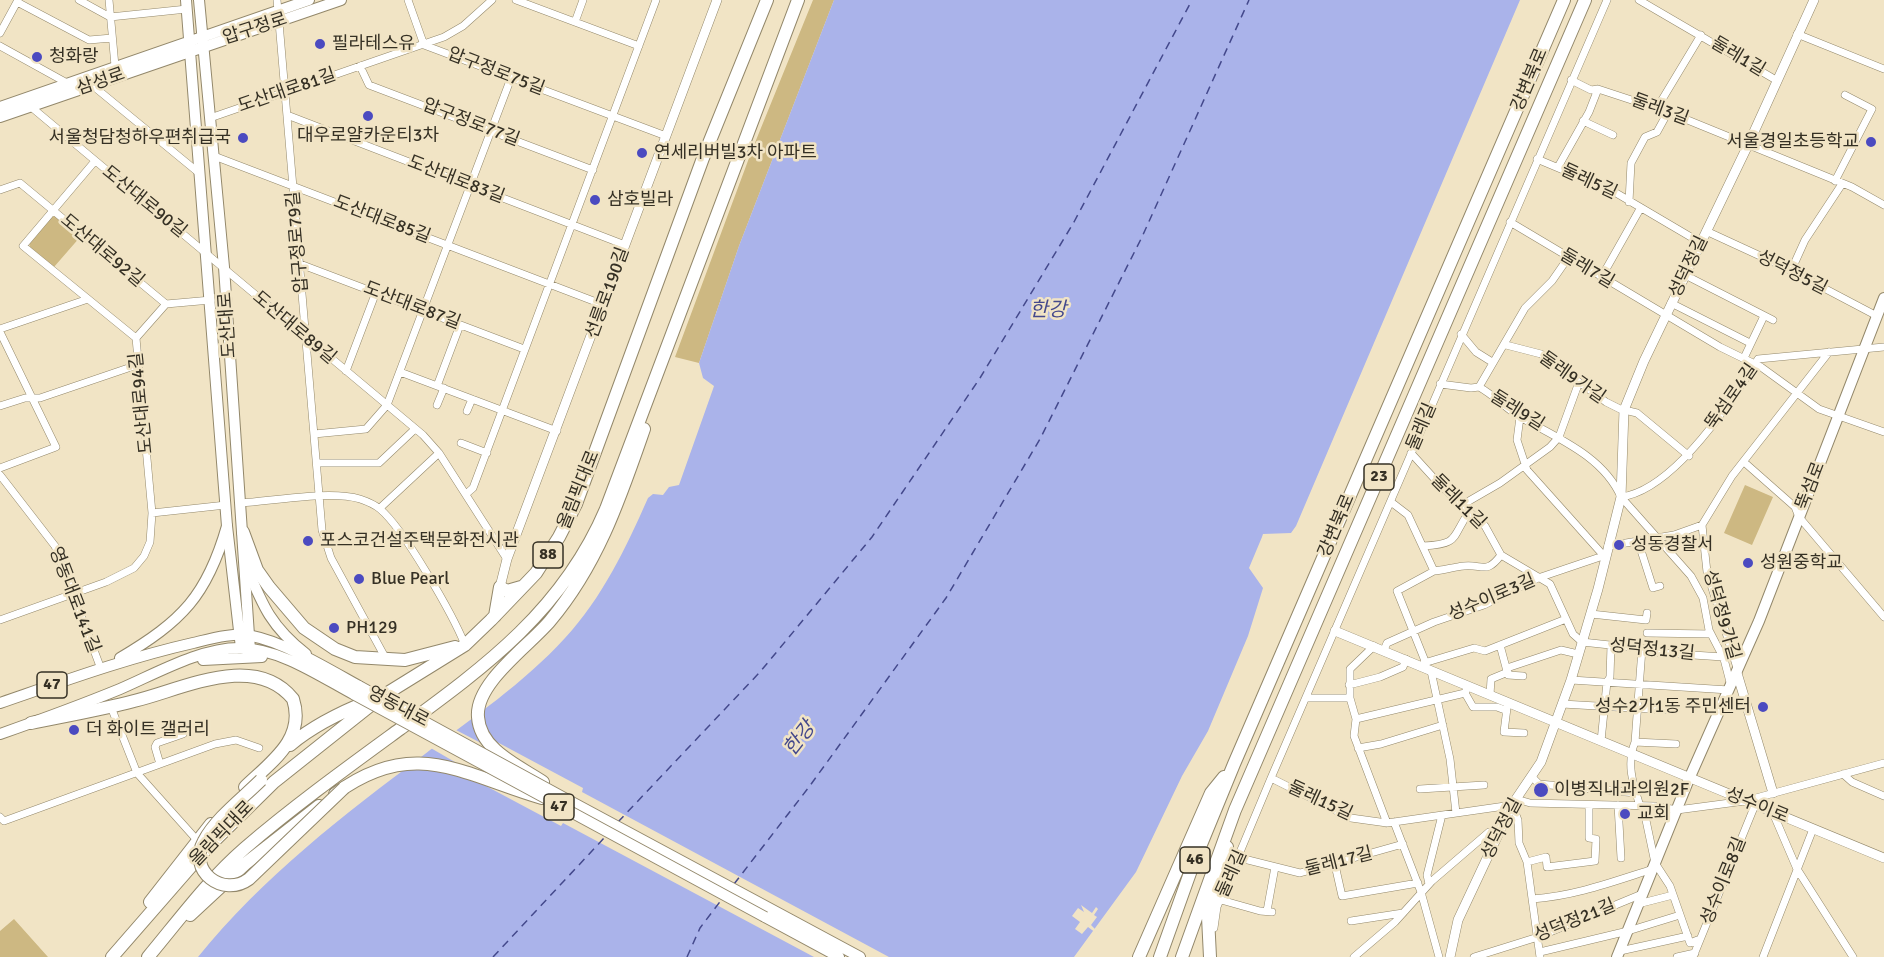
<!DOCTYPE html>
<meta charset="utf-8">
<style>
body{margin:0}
canvas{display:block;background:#f1e4c5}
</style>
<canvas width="1884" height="957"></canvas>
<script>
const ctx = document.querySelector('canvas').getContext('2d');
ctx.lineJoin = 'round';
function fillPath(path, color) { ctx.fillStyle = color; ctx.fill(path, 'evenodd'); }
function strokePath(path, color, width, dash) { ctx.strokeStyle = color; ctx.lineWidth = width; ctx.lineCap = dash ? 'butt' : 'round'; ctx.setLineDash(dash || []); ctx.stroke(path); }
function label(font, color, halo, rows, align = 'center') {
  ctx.font = font + ' Signika,"Noto Sans KR",sans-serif'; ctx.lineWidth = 5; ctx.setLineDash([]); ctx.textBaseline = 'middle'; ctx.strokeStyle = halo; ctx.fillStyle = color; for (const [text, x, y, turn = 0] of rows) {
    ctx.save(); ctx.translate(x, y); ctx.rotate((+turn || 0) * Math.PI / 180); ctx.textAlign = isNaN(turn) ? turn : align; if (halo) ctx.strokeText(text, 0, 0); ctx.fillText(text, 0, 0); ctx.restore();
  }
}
const green = new Path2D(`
 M813,0h21l-95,246 -40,117 -24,-6 77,-207z
 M52,216l6,1 23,19 -27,31 -24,-20 -1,-4z
 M1745,485l28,12 -21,48 -28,-12z
 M14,919l34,38h-48v-26z`);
const water = new Path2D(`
 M834,0h686l-224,526 -5,7 -28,1 -1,3 -13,31 14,20 -15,48 -40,95 -26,45 -46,96 -62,85h-876c65,-80 145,-142 227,-203 48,-37 98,-70 140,-116 37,-40 61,-90 83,-140l5,-4 10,1 6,-8 10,-2 34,-96 1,-3 -11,-8 -4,-15 40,-117z`);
const pier = new Path2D(`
 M454,729l27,14 16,-1 86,46 -1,4 307,165h-75l-251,-134 -2,3 -90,-48 -11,-13 -31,-18z
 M1081,905l11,8 4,-6 2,2 -4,6 3,2 -6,8 6,6 -1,2 -8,-6 -6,7 -7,-5 5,-7 -8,-6 6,-8 6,4z`);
const ferry = new Path2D(`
 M618,822l142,-150 112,-135 108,-159 94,-156 118,-222
 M734,884l75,-97 137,-189 94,-159 102,-202 107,-237
 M493,957l112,-120
 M687,957l13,-29 22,-29`);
const minor = new Path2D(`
 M79,0l31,17 77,-8
 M109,0l6,66
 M277,0l1,11
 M408,0l16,45 242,91
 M516,0l123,46
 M1639,0l137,80
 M17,2l72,38 23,-2
 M279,22l43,508 9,28 55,101
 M575,22l8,-22
 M0,33l18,-33
 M1797,34l87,35
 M0,46l67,37
 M360,66l9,19 224,85
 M1571,80l20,10 7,-1 70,23 184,75 32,18
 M92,85l107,88
 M30,106l393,329 16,18 68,106
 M1657,108l44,-73
 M287,115l338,130
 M210,118l234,-81 19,-11 29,-26
 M1583,121l30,14
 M214,156l390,149
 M1537,159l74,31 90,53
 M95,161l-72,85 113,92
 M1558,167l31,-55 9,-23
 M1835,181l37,-72 -27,-14
 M0,190l20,-7 146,121 45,-4
 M1629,202l2,-39 14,-26 12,-5 11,-20
 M1510,222l210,125 41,20 58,42 65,23
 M1706,231l76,35 95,50
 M300,264l224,85
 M1791,271l14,-31 37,-56
 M1685,275l88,45
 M1601,278l39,-69
 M1671,303l79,40
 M0,329l88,-30
 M0,332l56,115 -56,21
 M1461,334l15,18 16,10
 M1506,345l35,9 65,48 14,7 17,4 52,43
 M1744,358l20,-42
 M346,371l30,-79
 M400,372l157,59
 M1440,384l31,4 8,-1c15,8 26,21 41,30 37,21 83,39 101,80l70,79 12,22 6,32 15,29 7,27
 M437,386l23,-61
 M1479,387l46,-79 27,-27 16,-23
 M437,405l7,-17
 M0,406l25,-8h15l100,-34
 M467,411l5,-12
 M1520,417l-3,23 10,30 77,86
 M314,434l52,-5 21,-24 124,-327
 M461,443l26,10
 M1411,453l30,33 44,40 16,29 49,29 23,50 9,8 65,7 1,3 75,5
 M1744,462l51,45 4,10 85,100
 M317,463h62l36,-34
 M0,475l55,71 46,123
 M466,494l7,-6 183,-488
 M1621,497c53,-7 111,-96 137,-138l126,-12
 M1391,502l17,13 26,56 -37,20 28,70
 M241,503c32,-2 89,-13 119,-4 6,2 15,6 20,10 24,20 73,106 85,136
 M1462,505l38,-22 50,-36 9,-10 20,-55
 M380,508l59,-55
 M152,513l74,-8
 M1638,541l15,47 7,-2
 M1423,546c37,-2 28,-8 46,-34
 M1608,546l66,-11 28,-10
 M1434,571c10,-1 20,-4 30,-5 19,-2 22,9 37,-11
 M1591,614l55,6 1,-7
 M0,620l106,-38 28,-14 10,-12 6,-14 2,-29 -16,-175 30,-34
 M1647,633l64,1
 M1500,645l8,30 15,1
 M1374,646l-24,23v29l6,21 -2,17 33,87
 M1384,650l3,-7 47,-21 50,-17 54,-27 68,-23
 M1424,663l50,-15 11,3 81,-32
 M1507,668l54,-18 17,4
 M1737,668l-30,-96 -5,-47 30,-49 97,-124
 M1431,671l19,88 6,54
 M1571,680l158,10
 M1349,685l31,-8 23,-10 3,-8
 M1465,693l8,14h24l8,3
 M1490,695l1,-16 17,-7
 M1306,698h44
 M1562,704l104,6
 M111,707l26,66 59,66
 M1507,708l-3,24 20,1
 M1356,719l109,-26 3,-7
 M1601,741l6,-59 3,-5 1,-32
 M1635,742l7,-93
 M1358,748l23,-4 62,-19
 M160,764l-5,-17 2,-4 26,-9
 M1843,774l9,8 32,14
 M1532,777l7,7 97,9
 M1271,778l80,40 36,5 125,-18 6,15 1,23 8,19 13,95
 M1420,789l64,-4
 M1516,799l14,4 125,3 22,4 68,-9 139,-38
 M1618,805l3,53
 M1640,806c-7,-22 -14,-42 -5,-64l41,2
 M1643,806l12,57 15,23 20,57 10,-4
 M1773,813l24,56 56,88
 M0,817l4,4 211,-77 21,-4 23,8
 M1394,822l27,70 18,65
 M1240,858l60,15 103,-29
 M1527,862l19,-5 1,10 48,-6 1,-22 -7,-1v-33
 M1335,865l7,31 76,-13
 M1429,884l-2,-9 15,-60
 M1532,899c43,-3 80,-17 121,-30
 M1221,900l39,11 12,1
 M1638,904l35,-9
 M1267,911l8,-44
 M1351,921l52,-8
 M1214,928l3,-21 54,-129 336,-778
 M1620,951l68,-15
 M1540,952l88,-21 52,-16
 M1354,957l41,-35 37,-41 57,-49 9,2
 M1474,957l64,-20 104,-43
 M1677,957l18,-4
 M1693,957l62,-152
 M1763,957l50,-128`);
const tertiary = new Path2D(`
 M500,587l7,-28 210,-559
 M1335,631l549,227
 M1737,673l36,120
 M1450,957l8,-37 54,-115 29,-43 30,-82 27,-91 23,-92 3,-87 20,-49 104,-216 66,-145`);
const secondary = new Path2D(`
 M186,0l41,526 14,122
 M199,0l25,267 26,383
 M0,107l309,-107
 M0,117l341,-117
 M1617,957l72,-178 70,-158 125,-323`);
const primary = new Path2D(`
 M245,563c17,41 25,63 61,91
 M120,658c62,-37 87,-62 107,-132
 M203,660l59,-3
 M0,703c64,-22 127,-45 193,-60 17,-4 41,-11 59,-7 32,6 78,34 107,50
 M0,734c40,-14 81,-29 120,-45 35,-15 82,-42 121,-41 40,1 80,29 114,47
 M568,800l292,157
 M765,917l74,40`);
const trunk = new Path2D(`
 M243,532l14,38 12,17 35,41 31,21 20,8 50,3 50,-13
 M495,616l5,-29 7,4 14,-4
 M31,723c34,-7 69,-13 103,-22 47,-11 120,-50 159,-2 13,40 -22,63 -48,88
 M290,745c23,-19 51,-33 79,-44
 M543,782c-24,-16 -63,-32 -65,-65 -3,-34 51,-71 72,-96 48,-57 70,-123 94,-192
 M335,794c79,-58 126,-20 207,4
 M150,902l61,-78
 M190,915l55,-51 74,-58
 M112,957l95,-109 67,-66 107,-85 84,-52 26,-25 45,-47 23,-36 17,-33 127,-346 64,-158
 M148,957c31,-37 60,-77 97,-109 49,-42 103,-81 155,-119 86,-63 163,-119 206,-220l192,-509
 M1139,957l72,-164 13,-16
 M1160,957l35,-98 39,-95 330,-764
 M1182,957l53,-147 350,-810
 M1210,957l-2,-40 19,-70`);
const primaryBridge = new Path2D(`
 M359,686l209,114
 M355,695l410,222`);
const trunkBridge = new Path2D(`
 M261,780c-18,18 -45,38 -57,61 -17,30 19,57 45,38l95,-91`);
const markers = [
 [320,44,6,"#4b4ac0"],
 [37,57,6,"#4b4ac0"],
 [368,116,6,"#4b4ac0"],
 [243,138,6,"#4b4ac0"],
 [1871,142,6,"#4b4ac0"],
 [642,153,6,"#4b4ac0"],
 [595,200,6,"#4b4ac0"],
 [308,541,6,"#4b4ac0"],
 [1619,545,6,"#4b4ac0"],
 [1748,563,6,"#4b4ac0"],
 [359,579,6,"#4b4ac0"],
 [334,628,6,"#4b4ac0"],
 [1763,707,6,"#4b4ac0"],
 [74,730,6,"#4b4ac0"],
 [1541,790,8,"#4b4ac0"],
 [1625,814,6,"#4b4ac0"]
];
const shields = [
 [1379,477,30],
 [548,555,30],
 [52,685,30],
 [559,807,30],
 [1195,860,30]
];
const shieldNames = [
 ["23",1379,477],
 ["88",548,555],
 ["47",52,685],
 ["47",559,807],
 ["46",1195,860]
];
const streetNames = [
 ["압구정로",255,29,-18],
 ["둘레1길",1738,57,31],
 ["압구정로75길",496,72,21],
 ["강변북로",1530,80,-67],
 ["삼성로",101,82,-19],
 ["도산대로81길",287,91,-19],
 ["둘레3길",1660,110,20],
 ["압구정로77길",471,123,21],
 ["도산대로83길",456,180,21],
 ["둘레5길",1589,182,25],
 ["도산대로90길",144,202,39],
 ["도산대로85길",382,220,21],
 ["압구정로79길",298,242,-95],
 ["도산대로92길",102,251,40],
 ["성덕정길",1689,267,-64],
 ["둘레7길",1587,269,31],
 ["성덕정5길",1792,273,27],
 ["선릉로190길",608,293,-70],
 ["도산대로87길",412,306,21],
 ["도산대로",228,325,-94],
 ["도산대로89길",294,328,40],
 ["둘레9가길",1572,378,35],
 ["뚝섬로4길",1732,397,-55],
 ["도산대로94길",142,403,-96],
 ["둘레9길",1517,411,32],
 ["둘레길",1422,427,-67],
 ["뚝섬로",1811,486,-69],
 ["올림픽대로",579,490,-68],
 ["둘레11길",1458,502,45],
 ["강변북로",1337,526,-67],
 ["성수이로3길",1492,598,-23],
 ["영동대로141길",74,600,69],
 ["성덕정9가길",1721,615,74],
 ["성덕정13길",1652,650,6],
 ["영동대로",398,707,28],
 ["둘레15길",1320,801,25],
 ["성수이로",1757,806,22],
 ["성덕정길",1502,829,-62],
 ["올림픽대로",222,834,-46],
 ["둘레17길",1339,862,-14],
 ["둘레길",1232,874,-66],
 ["성수이로8길",1724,881,-68],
 ["성덕정21길",1575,921,-22]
];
const poiNames = [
 ["필라테스유",332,44],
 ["청화랑",49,57],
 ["대우로얄카운티3차",368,136,"center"],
 ["서울청담청하우편취급국",231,138,"right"],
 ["서울경일초등학교",1859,142,"right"],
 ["연세리버빌3차 아파트",654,153],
 ["삼호빌라",607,200],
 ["포스코건설주택문화전시관",320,541],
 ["성동경찰서",1631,545],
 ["성원중학교",1760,563],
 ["Blue Pearl",371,579],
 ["PH129",346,628],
 ["성수2가1동 주민센터",1751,707,"right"],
 ["더 화이트 갤러리",86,730],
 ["이병직내과의원2F",1554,790],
 ["교회",1637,814]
];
const waterNames = [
 ["한강",1048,311],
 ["한강",800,739,-52]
];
fillPath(green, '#cdb882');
fillPath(water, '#aab3ea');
fillPath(pier, '#f1e4c5');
strokePath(ferry, '#44498c', 1.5, [8, 6]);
strokePath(minor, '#93886b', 8);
strokePath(tertiary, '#93886b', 10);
strokePath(secondary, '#93886b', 12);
strokePath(primary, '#93886b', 12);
strokePath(trunk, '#93886b', 14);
strokePath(minor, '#fff', 7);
strokePath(tertiary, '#fff', 9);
strokePath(secondary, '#fff', 10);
strokePath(primary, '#fff', 10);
strokePath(trunk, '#fff', 12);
strokePath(primaryBridge, '#93886b', 12, []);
strokePath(trunkBridge, '#93886b', 14, []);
strokePath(primaryBridge, '#fff', 10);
strokePath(trunkBridge, '#fff', 12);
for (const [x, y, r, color] of markers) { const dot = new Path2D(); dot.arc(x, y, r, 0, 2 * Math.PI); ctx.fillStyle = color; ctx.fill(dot); strokePath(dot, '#f1e4c5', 2); }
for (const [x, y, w] of shields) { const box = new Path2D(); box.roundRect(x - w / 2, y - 13, w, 26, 4.5); ctx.fillStyle = '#f1e4c5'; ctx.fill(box); strokePath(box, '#353024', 1.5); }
label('bold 16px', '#353024', null, shieldNames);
label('18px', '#353024', '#f1e4c5', streetNames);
label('18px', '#353024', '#f1e4c5', poiNames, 'left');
label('italic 20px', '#44498c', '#f1e4c5', waterNames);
</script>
